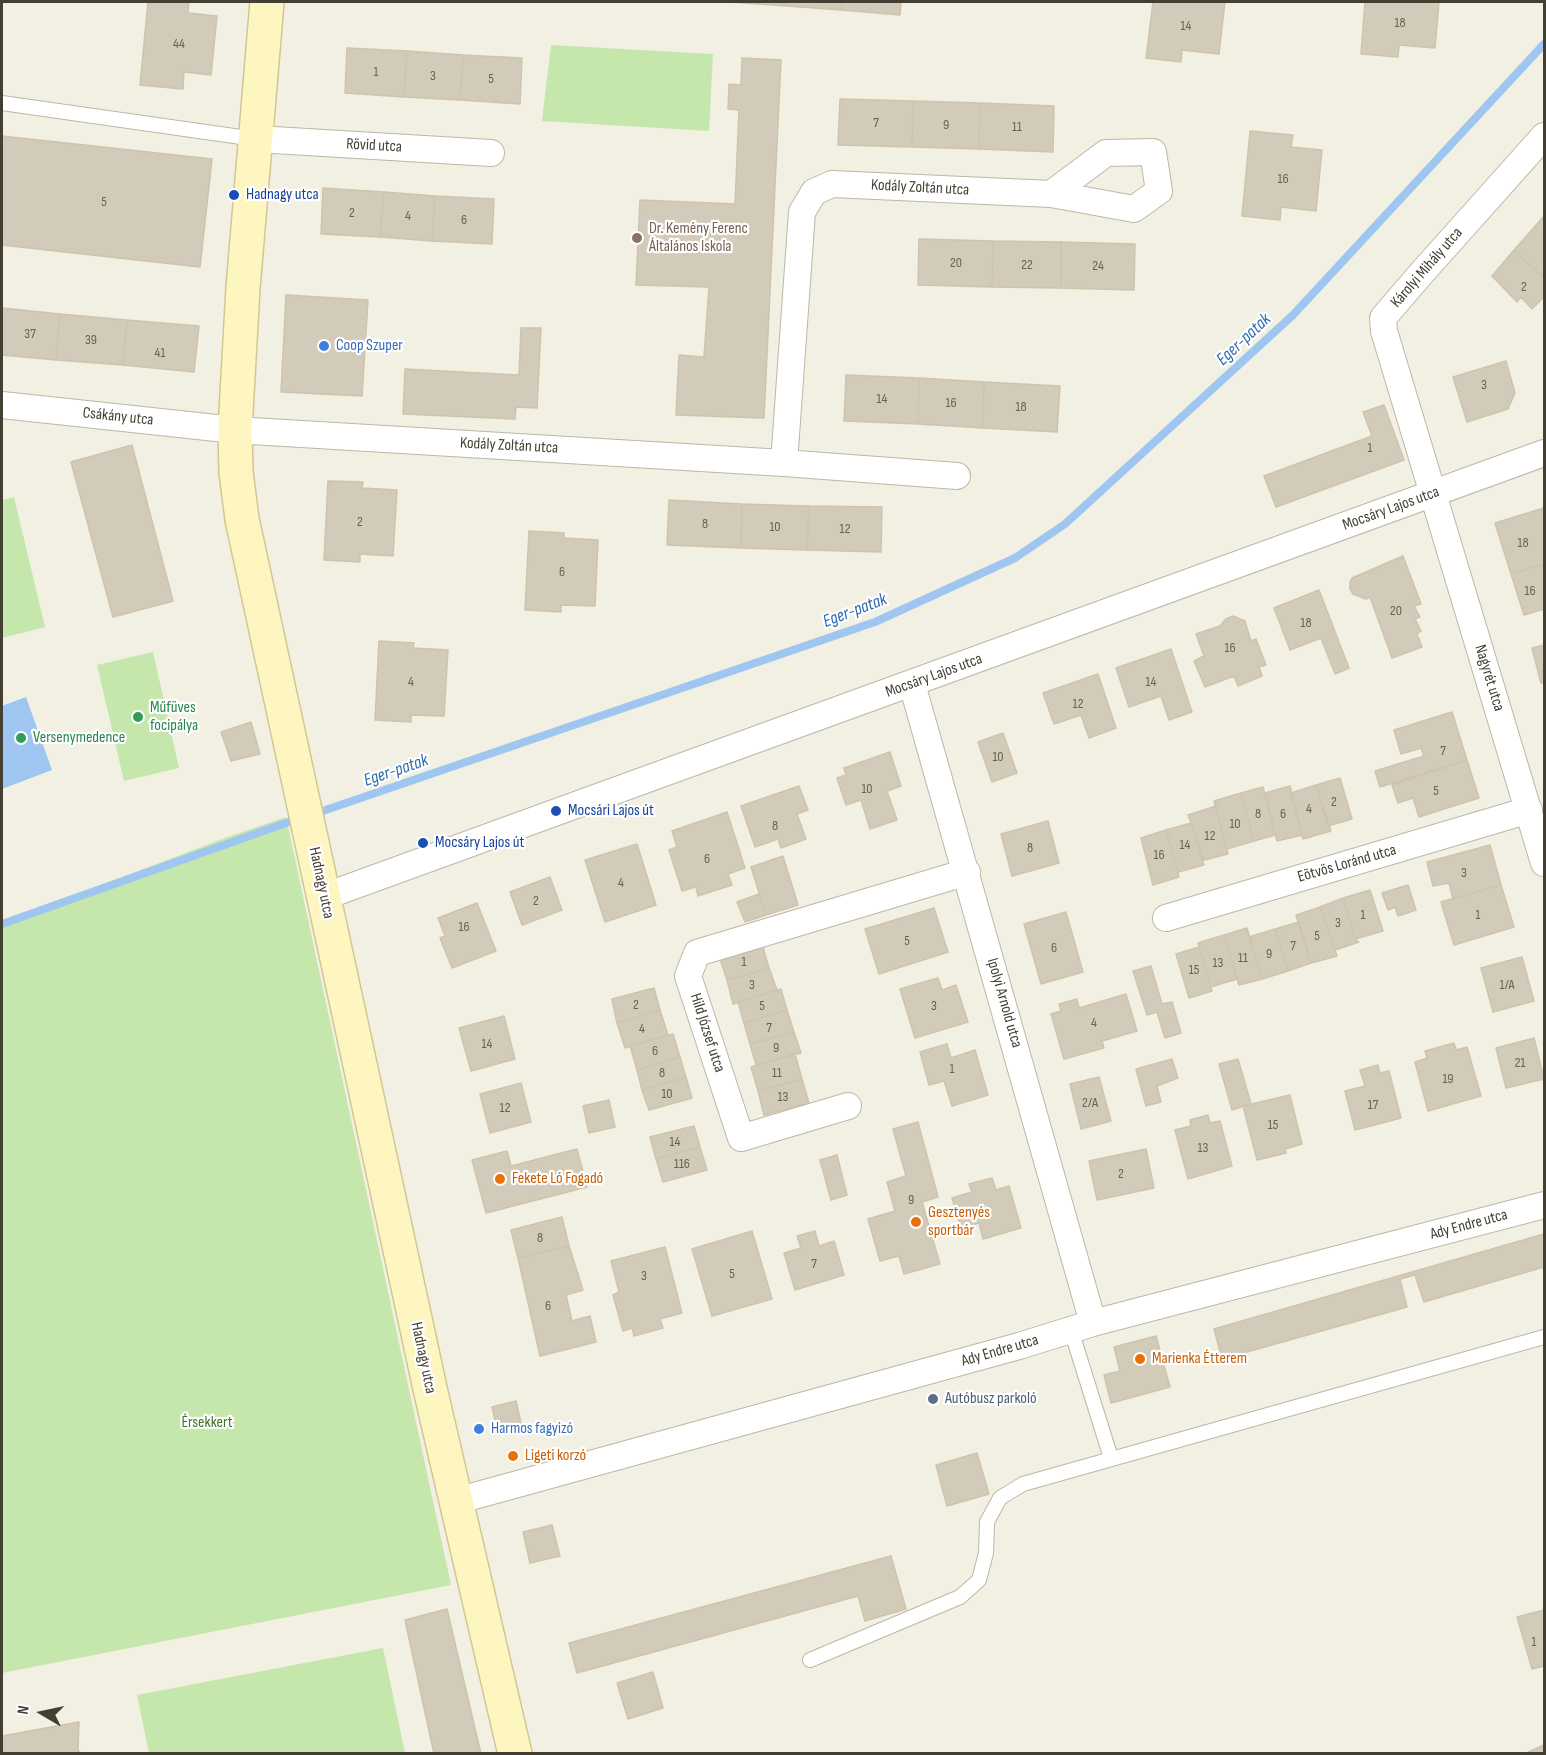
<!DOCTYPE html>
<meta charset="utf-8">
<style>
body{margin:0}
#map{position:relative;width:1546px;height:1755px;overflow:hidden;background:#f2efe3;font-family:"Sofia Sans Condensed",sans-serif}
canvas{display:block}
.frame{position:absolute;inset:0;border:3px solid #433f33;pointer-events:none}
.north{position:absolute;left:12px;top:1683px;width:60px;height:60px;-webkit-text-stroke:4px #fff;paint-order:stroke;rotate:279deg;font-size:16px;font-weight:700;line-height:24px;text-align:center;color:#433f33}
.north::after{content:'';display:block;margin:auto;width:21px;height:27px;background:#433f33;clip-path:polygon(50% 0,100% 100%,50% 72%,0 100%)}
</style>
<div id="map">
<canvas width="1546" height="1755"></canvas>
<div class="frame"></div>
<div class="north">N</div>
</div>
<script>
const ctx = document.querySelector('canvas').getContext('2d');
ctx.lineJoin = 'round';
function fillPath(path, color) { ctx.fillStyle = color; ctx.fill(path, 'evenodd'); }
function strokePath(path, color, width, dash) { ctx.strokeStyle = color; ctx.lineWidth = width; ctx.lineCap = dash ? 'butt' : 'round'; ctx.setLineDash(dash || []); ctx.stroke(path); }
function label(font, color, halo, rows, align = 'center') {
  ctx.font = font + ' "Sofia Sans Condensed",sans-serif'; ctx.lineWidth = 4.5; ctx.setLineDash([]); ctx.textBaseline = 'middle'; ctx.strokeStyle = halo; ctx.fillStyle = color; for (const [text, x, y, turn = 0] of rows) {
    ctx.save(); ctx.translate(x, y); ctx.rotate((+turn || 0) * Math.PI / 180); ctx.textAlign = isNaN(turn) ? turn : align; if (halo) ctx.strokeText(text, 0, 0); ctx.fillText(text, 0, 0); ctx.restore();
  }
}
const green = new Path2D(`
 M551,45l162,9 -4,77 -167,-10z
 M14,497l31,130 -43,11v-138z
 M153,652l26,116 -55,13 -27,-116z
 M286,817l165,768 -449,88v-750l220,-84z
 M383,1648l22,105h-256l-12,-58z`);
const water = new Path2D(`
 M26,697l26,73 -50,19v-83z`);
const stream = new Path2D(`
 M314,814l561,-192 140,-64 50,-34 228,-209 251,-271
 M2,924l298,-106`);
const building = new Path2D(`
 M148,2h41l-1,11 29,3 -6,59 -27,-3 -1,17 -43,-4z
 M730,2h57v4z
 M787,2h55l-1,8 -54,-4z
 M842,2h59l-1,13 -59,-5z
 M1153,2h72l-6,52 -37,-4 -1,12 -35,-4z
 M1365,2h74l-4,46 -36,-3 -1,12 -37,-3z
 M347,48l60,3 -3,46 -59,-4z
 M407,51l56,4 -3,45 -56,-3z
 M463,55l59,3 -2,46 -60,-4z
 M742,58l39,2 -17,358 -88,-3 3,-60 25,2 5,-70 -73,-2 4,-85 95,4 4,-94 -11,-1 1,-25 12,1z
 M840,99l73,2 -1,46 -74,-2z
 M913,101l67,2 -1,46 -67,-2z
 M980,103l74,3 -1,46 -74,-3z
 M1250,131l43,4 -2,12 31,3 -6,61 -35,-4 -1,13 -38,-4z
 M2,136l210,23 -12,108 -198,-22z
 M323,188l61,4 -4,45 -59,-3z
 M384,192l51,4 -3,45 -52,-4z
 M435,196l59,3 -2,45 -60,-3z
 M1544,216v62l-30,-28z
 M919,239l74,2 -1,46 -74,-2z
 M993,241l68,1v46l-69,-1z
 M1061,242l74,2 -1,46 -73,-2z
 M1514,250l30,28v19l-12,12 -11,-12 -4,5 -25,-26z
 M286,295l82,5 -6,96 -81,-4z
 M2,308l58,6 -4,46 -54,-5z
 M60,314l67,6 -4,45 -67,-5z
 M127,320l72,6 -5,46 -71,-7z
 M521,328h20l-4,80 -21,-1 -1,12 -112,-5 2,-45 114,6z
 M1506,361l9,32 -7,16 -41,13 -14,-45z
 M846,375l73,3 -1,46 -74,-3z
 M919,378l65,4 -1,46 -65,-4z
 M984,382l76,4 -3,46 -74,-4z
 M1384,405l20,55 -128,47 -12,-31 108,-40 -9,-24z
 M132,445l41,156 -60,16 -42,-155z
 M328,481l35,1 -1,6 35,2 -4,66 -33,-2v8l-36,-2z
 M669,500l73,4 -1,44 -74,-3z
 M742,504l67,2 -2,44 -66,-2z
 M809,506l73,1 -1,45 -74,-2z
 M1544,508v56l-33,10 -16,-51z
 M529,531l35,2v5l34,2 -3,66 -34,-1v7l-36,-2z
 M1403,556l18,48 -7,2 6,11 -5,2 6,12 -4,3 5,13 -30,11 -22,-61 -4,2 -13,-5 -3,-5v-7l2,-4z
 M1544,564v45l-20,6 -13,-41z
 M1319,590l30,78 -14,6 -14,-36 -31,12 -16,-42z
 M1233,616l12,5 6,20 5,-2 10,26 -7,2 3,9 -24,10 -4,-10 -29,11 -11,-26 10,-5 -8,-22 24,-8 6,-7z
 M379,641l35,2 -1,5 35,2 -4,66 -33,-1v7l-36,-2z
 M1544,645v37l-3,1 -9,-35z
 M1171,649l21,63 -23,8 -8,-24 -32,11 -13,-39z
 M1098,674l18,54 -27,10 -8,-23 -27,9 -11,-31z
 M1452,712l15,48 -87,27 -5,-16 49,-15 -3,-8 -20,6 -7,-24z
 M251,722l9,32 -29,7 -10,-29z
 M1003,733l14,40 -25,9 -14,-40z
 M890,752l11,34 -14,5 10,29 -27,9 -9,-29 -15,5 -9,-27 9,-3 -2,-7z
 M1467,760l12,38 -60,19 -6,-19 -15,5 -6,-18z
 M1340,778l12,41 -24,7 -12,-41z
 M1316,785l15,46 -28,8 -12,-46z
 M799,786l9,24 -11,4 9,25 -25,9 -3,-9 -23,8 -14,-41z
 M1290,786l12,49 -25,6 -12,-48z
 M1263,787l12,48 -21,6 -13,-48z
 M1241,793l13,48 -27,8 -13,-48z
 M1216,806l12,48 -24,6 -16,-45z
 M727,812l18,56 -17,6 4,11 -34,11 -2,-9 -14,4 -13,-41 8,-3 -5,-16z
 M1048,821l11,42 -47,13 -11,-42z
 M1191,823l13,42 -26,7 -12,-42z
 M1166,830l13,47 -26,8 -12,-47z
 M637,844l19,61 -51,17 -20,-62z
 M1490,845l11,40 -48,14 -4,-16 -16,3 -6,-24z
 M783,856l15,49 -32,10 -15,-48z
 M550,877l12,33 -40,15 -12,-33z
 M1408,885l8,25 -18,6 -3,-9 -7,3 -6,-17z
 M1501,885l13,42 -60,18 -13,-43z
 M1370,890l13,41 -28,8 -12,-41z
 M759,894l7,21 -21,7 -8,-20z
 M1343,898l12,41 4,3 -24,8 -15,-43z
 M477,903l19,48 -44,17 -12,-30 5,-2 -7,-18z
 M1320,907l17,49 -26,7 -15,-48z
 M934,908l14,44 -69,22 -14,-45z
 M1066,912l17,60 -42,12 -17,-60z
 M1299,922l12,41 -23,8 -13,-42z
 M1247,928l15,51 -23,6 -15,-50z
 M1275,929l13,42 -26,8 -13,-42z
 M1224,935l13,44 -26,8 -13,-44z
 M762,944l7,24 -42,12 -8,-24z
 M1199,947l13,44 -23,7 -13,-44z
 M1522,957l12,44 -41,11 -12,-44z
 M1151,966l11,38 10,-2 9,31 -16,5 -8,-26 -10,3 -14,-44z
 M769,968l8,22 -44,14 -6,-24z
 M938,978l4,12 14,-5 12,37 -53,16 -15,-49z
 M654,988l6,22 -43,13 -5,-24z
 M781,989l6,21 -43,13 -6,-21z
 M1126,994l11,37 -35,10 2,7 -40,11 -13,-45 10,-3 -2,-7 18,-5 2,9z
 M660,1010l8,25 -43,13 -8,-25z
 M787,1010l7,22 -44,12 -6,-21z
 M504,1016l11,43 -44,12 -12,-43z
 M794,1032l7,21 -45,12 -6,-21z
 M673,1034l7,23 -43,13 -7,-24z
 M1534,1038l10,41 -38,9 -10,-40z
 M1454,1043l2,7 11,-3 14,49 -53,15 -13,-49 12,-4 -2,-7z
 M947,1044l4,14 24,-8 13,45 -36,11 -8,-25 -15,4 -9,-33z
 M795,1054l7,25 -44,12 -7,-24z
 M680,1057l6,20 -44,13 -5,-20z
 M1172,1059l6,19 -21,8 4,16 -15,4 -10,-37z
 M1238,1059l13,45 -19,6 -13,-46z
 M1378,1065l2,8 9,-2 12,47 -46,12 -10,-39 20,-5 -5,-16z
 M686,1077l6,21 -43,12 -7,-20z
 M1099,1077l12,44 -30,8 -11,-45z
 M802,1079l7,24 -45,12 -6,-24z
 M521,1083l10,39 -41,11 -10,-39z
 M1290,1095l12,49 -17,5 1,4 -29,7 -14,-54z
 M609,1100l6,27 -26,6 -6,-27z
 M1208,1115l2,8 10,-2 12,45 -44,13 -13,-49 16,-4 -1,-6z
 M918,1122l20,75 -16,5 18,62 -36,10 -5,-18 -19,5 -12,-42 27,-8 -8,-29 19,-6 -13,-47z
 M694,1126l6,21 -44,12 -6,-22z
 M700,1147l7,23 -44,12 -7,-23z
 M577,1149l10,38 -101,26 -14,-53 35,-9 4,15z
 M1146,1149l8,39 -57,12 -8,-39z
 M837,1155l10,40 -16,5 -11,-40z
 M992,1178l4,12 13,-4 12,42 -38,11 -4,-16 -18,5 -9,-30 20,-6 -3,-8z
 M562,1217l7,29 -51,12 -7,-28z
 M752,1231l20,68 -60,17 -20,-67z
 M815,1231l4,15 15,-5 10,34 -49,15 -11,-37 17,-5 -4,-12z
 M1544,1234v33l-120,35 -9,-27 -15,4 7,28 -185,52 -8,-30z
 M569,1246l14,44 -17,5 6,26 18,-5 6,26 -56,14 -22,-98z
 M665,1247l17,66 -22,6 3,9 -29,8 -2,-8 -9,3 -10,-36 6,-3 -8,-31z
 M1156,1336l14,51 -59,16 -7,-28 16,-4 -6,-24z
 M516,1401l5,22 -24,6 -5,-22z
 M977,1453l12,41 -42,12 -11,-41z
 M552,1525l8,31 -30,7 -7,-31z
 M891,1556l15,53 -41,12 -7,-25 -281,77 -8,-30z
 M447,1609l34,145h-47l-29,-134z
 M1544,1610v56l-12,3 -15,-52z
 M653,1672l10,36 -35,11 -11,-36z
 M79,1722l-1,29 5,3h-81v-18z
 M1544,1745v9h-15l-1,-2z`);
const lane = new Path2D(`
 M2,103l253,36
 M1071,1330l40,128
 M810,1660l150,-63 19,-17 7,-27 1,-31 13,-24 23,-14 521,-147`);
const street = new Path2D(`
 M1544,136l-125,140 -36,42 1,13 160,532
 M257,139l234,14
 M2,405l233,25 549,33 173,13
 M784,463l18,-251 12,-20 18,-8 219,10 83,15 25,-18 -6,-39 -47,1 -55,41
 M912,684l181,639
 M323,897l1221,-444
 M1166,918l363,-108
 M848,1106l-107,32 -53,-162 9,-23 270,-81
 M456,1501l563,-155 74,-23 451,-118`);
const secondary = new Path2D(`
 M267,2l-24,286 -8,142 1,42 6,47 189,874 84,361`);
const markers = [
 [234,195,6,"#1a4fb4"],
 [637,238,6,"#8d6e63"],
 [324,346,6,"#3f7fe0"],
 [138,717,6,"#2e9e5b"],
 [21,738,6,"#2e9e5b"],
 [556,811,6,"#1a4fb4"],
 [423,843,6,"#1a4fb4"],
 [500,1179,6,"#e8710a"],
 [916,1222,6,"#e8710a"],
 [1140,1359,6,"#e8710a"],
 [933,1399,6,"#5c6f8a"],
 [479,1429,6,"#3f7fe0"],
 [513,1456,6,"#e8710a"]
];
const numberNames = [
 ["18",1400,23],
 ["14",1186,26],
 ["44",179,44],
 ["1",376,72],
 ["3",433,76],
 ["5",491,79],
 ["7",876,123],
 ["9",946,125],
 ["11",1017,127],
 ["16",1283,179],
 ["5",104,202],
 ["2",352,213],
 ["4",408,216],
 ["6",464,220],
 ["20",956,263],
 ["22",1027,265],
 ["24",1098,266],
 ["2",1524,287],
 ["37",30,334],
 ["39",91,340],
 ["41",160,353],
 ["3",1484,385],
 ["14",882,399],
 ["16",951,403],
 ["18",1021,407],
 ["1",1370,448],
 ["2",360,522],
 ["8",705,524],
 ["10",775,527],
 ["12",845,529],
 ["18",1523,543],
 ["6",562,572],
 ["16",1530,591],
 ["20",1396,611],
 ["18",1306,623],
 ["16",1230,648],
 ["4",411,682],
 ["14",1151,682],
 ["12",1078,704],
 ["7",1443,751],
 ["10",998,757],
 ["10",867,789],
 ["5",1436,791],
 ["2",1334,802],
 ["4",1309,809],
 ["8",1258,814],
 ["6",1283,814],
 ["10",1235,824],
 ["8",775,826],
 ["12",1210,836],
 ["14",1185,845],
 ["8",1030,848],
 ["16",1159,855],
 ["6",707,859],
 ["3",1464,873],
 ["4",621,883],
 ["2",536,901],
 ["1",1363,915],
 ["1",1478,915],
 ["3",1338,923],
 ["16",464,927],
 ["5",1317,936],
 ["5",907,941],
 ["7",1293,946],
 ["6",1054,948],
 ["9",1269,954],
 ["11",1243,958],
 ["1",744,962],
 ["13",1218,963],
 ["15",1194,970],
 ["3",752,985],
 ["1/A",1507,985],
 ["2",636,1005],
 ["5",762,1006],
 ["3",934,1006],
 ["4",1094,1023],
 ["7",769,1028],
 ["4",642,1029],
 ["14",487,1044],
 ["9",776,1048],
 ["6",655,1051],
 ["21",1520,1063],
 ["1",952,1069],
 ["8",662,1073],
 ["11",777,1073],
 ["19",1448,1079],
 ["10",667,1094],
 ["13",783,1097],
 ["2/A",1090,1103],
 ["17",1373,1105],
 ["12",505,1108],
 ["15",1273,1125],
 ["14",675,1142],
 ["13",1203,1148],
 ["116",682,1164],
 ["2",1121,1174],
 ["9",911,1200],
 ["8",540,1238],
 ["7",814,1264],
 ["5",732,1274],
 ["3",644,1276],
 ["6",548,1306],
 ["1",1534,1642]
];
const streetNames = [
 ["Rövid utca",374,146,3],
 ["Kodály Zoltán utca",920,188,3],
 ["Károlyi Mihály utca",1427,268,-49],
 ["Csákány utca",118,417,6],
 ["Kodály Zoltán utca",509,446,3],
 ["Mocsáry Lajos utca",1391,509,-20],
 ["Mocsáry Lajos utca",934,676,-20],
 ["Nagyrét utca",1489,678,73],
 ["Eötvös Loránd utca",1347,864,-16],
 ["Hadnagy utca",321,883,78],
 ["Ipolyi Arnold utca",1004,1003,74],
 ["Hild József utca",707,1033,72],
 ["Ady Endre utca",1469,1225,-15],
 ["Ady Endre utca",1000,1351,-16],
 ["Hadnagy utca",423,1358,78]
];
const transitNames = [
 ["Hadnagy utca",246,195],
 ["Mocsári Lajos út",568,811],
 ["Mocsáry Lajos út",435,843]
];
const educationNames = [
 ["Dr. Kemény Ferenc",649,229],
 ["Általános Iskola",649,247]
];
const shopNames = [
 ["Coop Szuper",336,346],
 ["Harmos fagyizó",491,1429]
];
const leisureNames = [
 ["Műfüves",150,708],
 ["focipálya",150,726],
 ["Versenymedence",33,738]
];
const foodNames = [
 ["Fekete Ló Fogadó",512,1179],
 ["Gesztenyés",928,1213],
 ["sportbár",928,1231],
 ["Marienka Étterem",1152,1359],
 ["Ligeti korzó",525,1456]
];
const serviceNames = [
 ["Autóbusz parkoló",945,1399]
];
const parkNames = [
 ["Érsekkert",207,1423]
];
const waterNames = [
 ["Eger-patak",1244,340,-43],
 ["Eger-patak",855,611,-21],
 ["Eger-patak",396,771,-19]
];
fillPath(green, '#c6e7ab');
fillPath(water, '#9ec6f0');
strokePath(stream, '#9ec6f0', 8);
fillPath(building, '#d3cbb9');
strokePath(building, '#cec4ac', 1.5);
strokePath(lane, '#bdb7a6', 16);
strokePath(street, '#bdb7a6', 28);
strokePath(secondary, '#d2c793', 36);
strokePath(lane, '#fff', 14);
strokePath(street, '#fff', 26);
strokePath(secondary, '#fef6c0', 33);
for (const [x, y, r, color] of markers) { const dot = new Path2D(); dot.arc(x, y, r, 0, 2 * Math.PI); ctx.fillStyle = color; ctx.fill(dot); strokePath(dot, '#fff', 2); }
label('14px', '#676254', null, numberNames);
label('16px', '#433f33', '#fff', streetNames);
label('16px', '#164399', '#fff', transitNames, 'left');
label('16px', '#785e54', '#fff', educationNames, 'left');
label('16px', '#366cbe', '#fff', shopNames, 'left');
label('16px', '#27864d', '#fff', leisureNames, 'left');
label('16px', '#c56008', '#fff', foodNames, 'left');
label('16px', '#4e5e75', '#fff', serviceNames, 'left');
label('16px', '#3d7427', '#fff', parkNames);
label('italic 18px', '#2d6bae', '#fff', waterNames);
</script>
